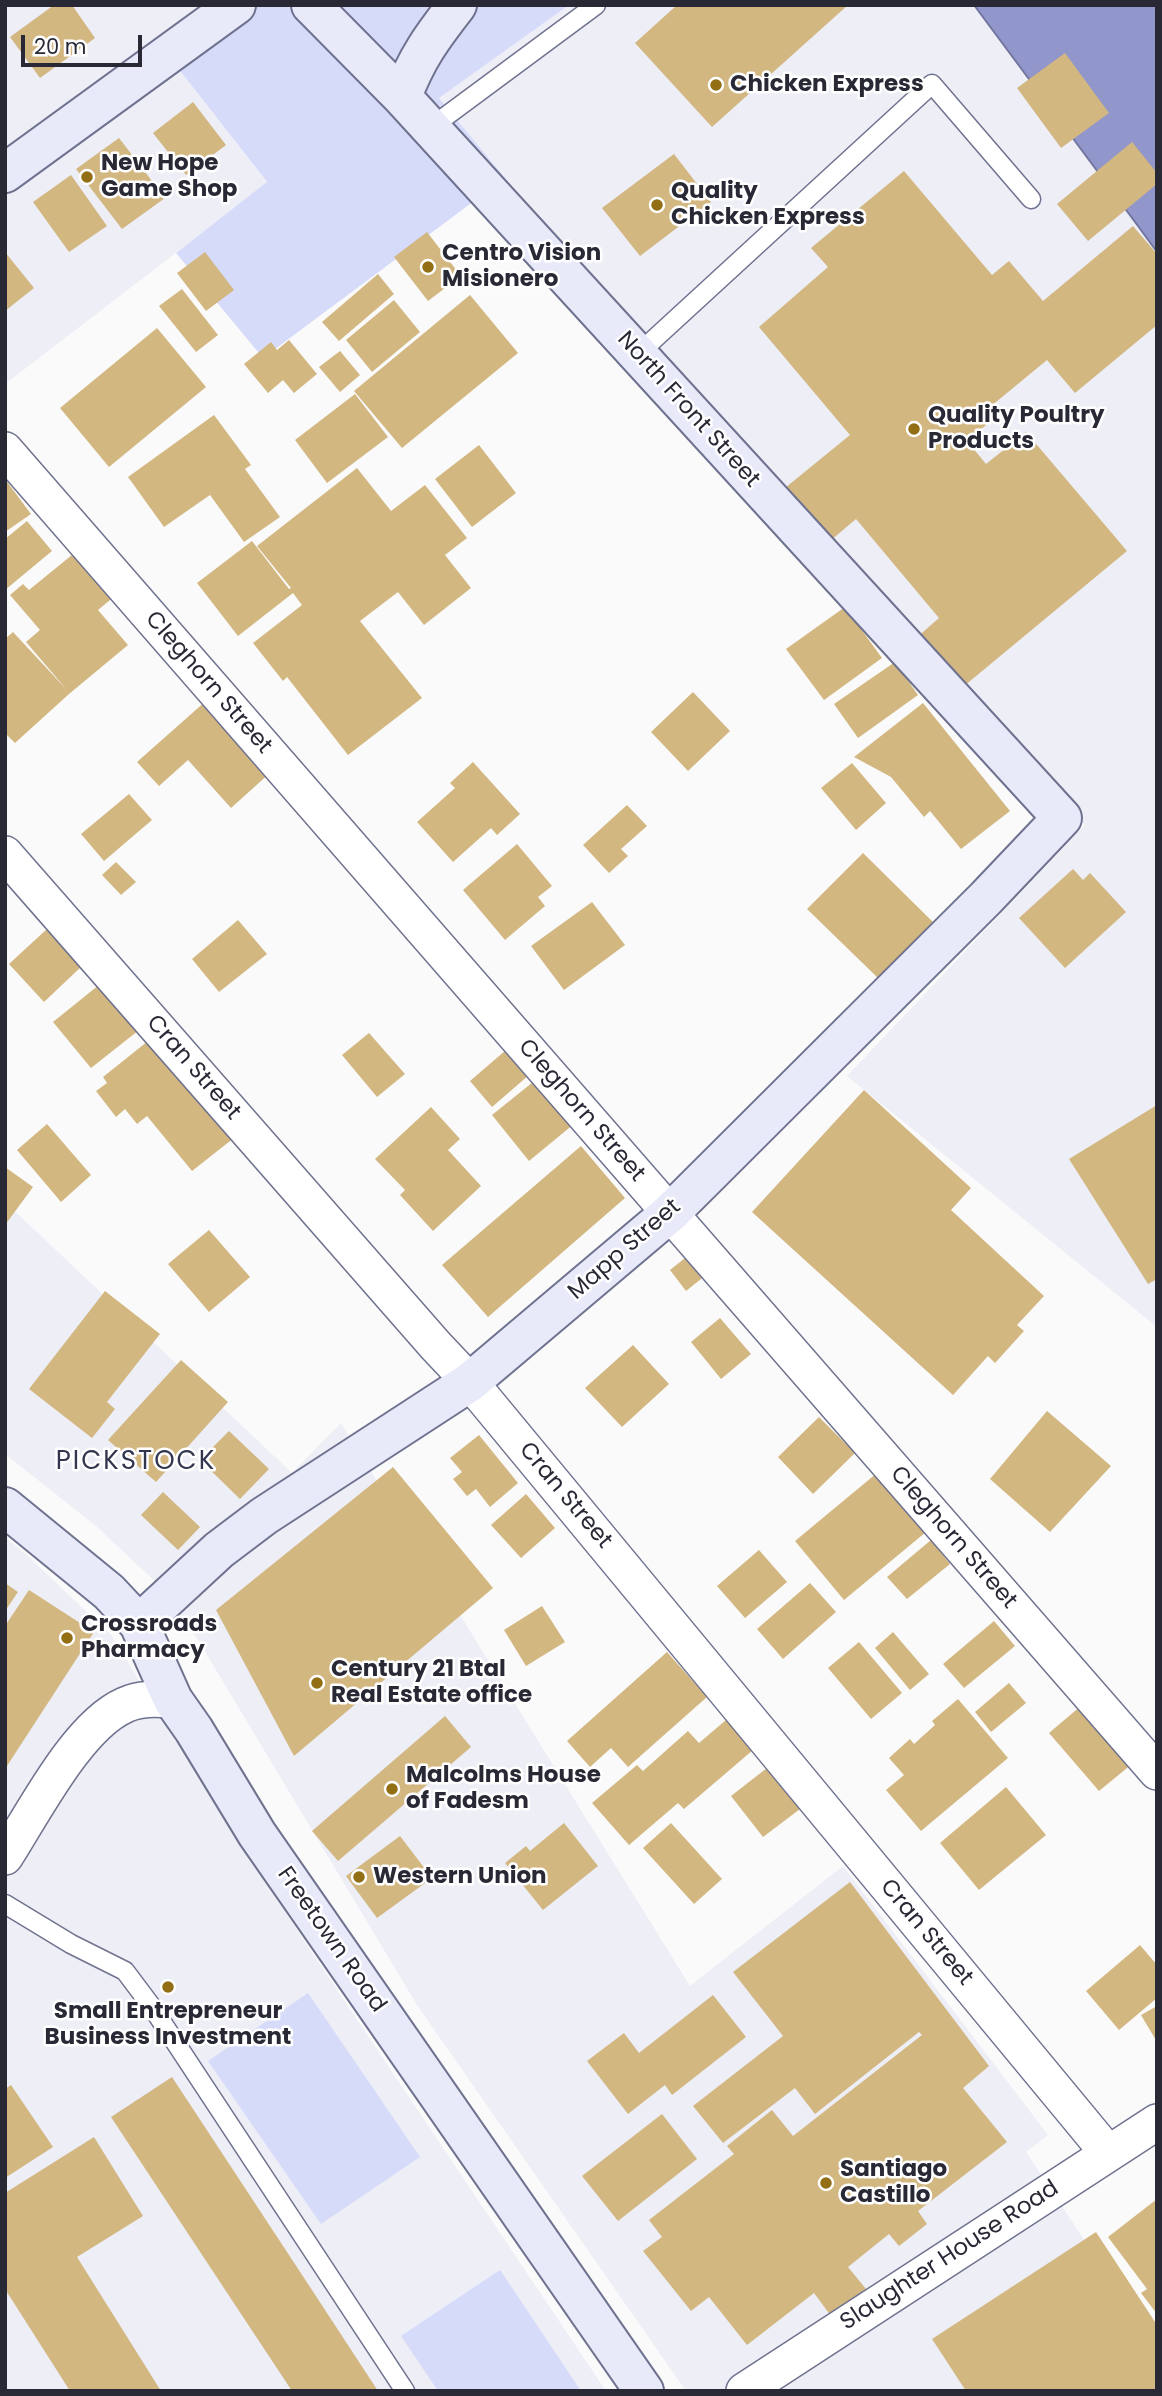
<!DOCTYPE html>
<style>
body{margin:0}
#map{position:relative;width:1162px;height:2396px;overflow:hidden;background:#fafafa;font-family:Poppins,sans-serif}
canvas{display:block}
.frame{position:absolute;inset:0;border:7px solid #282935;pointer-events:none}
.scale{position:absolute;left:21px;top:35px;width:121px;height:32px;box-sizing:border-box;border:4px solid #282935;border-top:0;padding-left:9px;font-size:21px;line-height:24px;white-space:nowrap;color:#282935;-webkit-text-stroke:5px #fff;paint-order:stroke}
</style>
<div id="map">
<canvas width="1162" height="2396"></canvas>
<div class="frame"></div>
<div class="scale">20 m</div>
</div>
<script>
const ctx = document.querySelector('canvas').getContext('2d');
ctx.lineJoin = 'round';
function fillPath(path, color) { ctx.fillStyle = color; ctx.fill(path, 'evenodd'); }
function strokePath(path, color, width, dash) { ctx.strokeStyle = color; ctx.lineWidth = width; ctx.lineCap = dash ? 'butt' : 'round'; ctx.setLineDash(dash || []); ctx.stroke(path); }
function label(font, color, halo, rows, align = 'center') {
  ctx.font = font + ' Poppins,sans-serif'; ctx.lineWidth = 5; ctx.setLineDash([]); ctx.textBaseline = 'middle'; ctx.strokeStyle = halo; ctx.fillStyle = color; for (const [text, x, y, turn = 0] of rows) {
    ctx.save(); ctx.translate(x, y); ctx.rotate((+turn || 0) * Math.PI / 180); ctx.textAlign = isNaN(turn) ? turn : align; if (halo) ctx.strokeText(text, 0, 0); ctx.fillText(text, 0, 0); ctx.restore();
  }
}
const built = new Path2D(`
 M5,5h210l-52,44 104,134 -262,201z
 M569,5h405l183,247v1075l-310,-251 238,-251 -303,-329 -110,-130 -167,-188 -66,-80z
 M5,1202l287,271 49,-50 349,563 153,-120 205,269 -22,17 131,198v41h-471l-269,-386 -219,-365 -36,-52 -66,-62 -91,-72z
 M5,1537l23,19 83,79 135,219 360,537h-601z`);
const green = new Path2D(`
 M215,5h354l-130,93 66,80 -242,180 -87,-105 91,-71 -104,-133z
 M308,1993l112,164 -99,67 -113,-163z
 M500,2270l81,121h-143l-37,-55z`);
const water = new Path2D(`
 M974,5h183v247l-19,-26z`);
const building = new Path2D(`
 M54,5h18l23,33 -55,40 -30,-41z
 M677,5h171l-136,122 -77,-84z
 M1065,53l44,60 -48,35 -44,-60z
 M193,102l33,43 -40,30 -33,-42z
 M119,138l46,60 -43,31 -46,-60z
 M1132,142l25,31v11l-69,57 -31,-37z
 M674,154l37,48 -71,54 -38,-48z
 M904,171l88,104 17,-14 34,40 90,-75 24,28v71l-82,68 -28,-33 -68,56 7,9 -19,16 19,23 40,-32 101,119 -169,140 -43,-52 24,-21 -83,-99 -26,22 -45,-53 65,-53 -91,-108 69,-60 -17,-19z
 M71,175l36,51 -38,26 -36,-50z
 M427,232l34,44 -33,25 -34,-44z
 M5,252l29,36 -29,23z
 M205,252l29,38 -28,21 -29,-38z
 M378,274l16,20 -55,47 -17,-19z
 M182,289l36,46 -22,17 -37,-46z
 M470,295l48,58 -116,95 -48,-57z
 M394,300l26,32 -48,40 -26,-32z
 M157,328l49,59 -97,80 -49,-59z
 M289,340l28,34 -23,19 -11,-13 -15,13 -24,-29 27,-22 6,8z
 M340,351l20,24 -20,17 -21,-25z
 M355,394l33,43 -61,46 -32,-43z
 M214,415l37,50 -6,4 35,48 -36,25 -34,-47 -46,32 -36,-50z
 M479,445l37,48 -44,34 -37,-48z
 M357,468l34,43 34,-26 42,53 -22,17 26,33 -47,37 -26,-33 -38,29 62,77 -74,57 -61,-78 -4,4 -30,-38 49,-38 -9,-12 -55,43 -41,-53 55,-42 37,48 2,-1 -34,-42z
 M5,479l26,35 -26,18z
 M27,521l25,30 -47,39v-51z
 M78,550l38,45 -18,15 30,35 -59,49 -54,49 -10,-10v-94l8,-7 54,58 -41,-48 14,-12 -30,-35 13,-11 6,6z
 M845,607l37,51 -58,42 -38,-51z
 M895,662l23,33 -60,43 -24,-34z
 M693,692l37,39 -42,40 -37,-39z
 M207,700l64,72 -40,36 -43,-48 -29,26 -22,-24z
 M923,703l87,108 -49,38 -31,-38 -6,6 -33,-40 -37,-20z
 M473,762l47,52 -23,21 -6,-7 -38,34 -36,-40 38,-34 -5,-5z
 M852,763l34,40 -30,27 -35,-42z
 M129,794l23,26 -48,41 -23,-27z
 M627,805l20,21 -26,23 7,7 -19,17 -26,-28z
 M517,844l35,42 -14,11 7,9 -40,34 -42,-50z
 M863,853l71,70 -55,56 -72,-70z
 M116,862l20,20 -15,13 -19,-20z
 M1073,869l10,11 7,-7 36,39 -61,56 -46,-50z
 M592,902l33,43 -61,45 -33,-44z
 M238,920l29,34 -48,38 -27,-33z
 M47,929l35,37 -38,36 -35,-38z
 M110,976l38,47 -57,45 -38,-46z
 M158,1033l81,101 -47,37 -45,-55 -10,8 -12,-15 -9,8 -20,-26 11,-8 -4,-6z
 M369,1033l36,41 -28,23 -35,-42z
 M513,1044l23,25 -44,38 -22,-26z
 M543,1074l37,45 -51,42 -37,-46z
 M864,1090l107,98 -20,22 93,86 -27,29 7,6 -29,32 -7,-7 -35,39 -201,-183z
 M1157,1105v174l-9,5 -79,-125z
 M431,1107l29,32 -12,11 33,36 -48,45 -33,-36 5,-5 -30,-31z
 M47,1124l44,51 -30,27 -44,-52z
 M581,1146l44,52 -137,119 -46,-52z
 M5,1167l28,20 -28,38z
 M209,1230l41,47 -41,35 -41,-48z
 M690,1254l16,21 -20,16 -16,-21z
 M105,1291l55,43 -53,68 8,7 -23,29 -63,-49z
 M720,1318l31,36 -30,25 -30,-37z
 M633,1345l36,39 -47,43 -37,-39z
 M181,1360l47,42 -72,80 -48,-42z
 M1047,1411l64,55 -61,66 -60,-53z
 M819,1417l36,36 -42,41 -35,-37z
 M229,1431l40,38 -29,30 -40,-39z
 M479,1435l39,48 -28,24 -14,-18 -9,7 -14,-17 9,-7 -12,-14z
 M393,1467l100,121 -199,168 -78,-146z
 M883,1468l49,59 -88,73 -49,-59z
 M163,1492l37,35 -22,23 -37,-35z
 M526,1494l29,34 -34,30 -30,-33z
 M931,1540l19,24 -43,35 -20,-22z
 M759,1550l28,32 -42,36 -28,-32z
 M5,1583l13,9 -13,19z
 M810,1583l26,29 -53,47 -26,-30z
 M29,1590l65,42 -89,137v-143z
 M542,1606l23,36 -39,24 -22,-36z
 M994,1621l21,25 -51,42 -21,-24z
 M893,1632l36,42 -19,16 -35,-42z
 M859,1642l43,51 -31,26 -43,-51z
 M667,1652l40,45 -79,70 -17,-19 -21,19 -23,-26z
 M1009,1683l17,20 -35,29 -16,-20z
 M958,1699l50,59 -87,73 -35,-41 18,-15 -15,-17 21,-19 4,5 21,-19 -3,-4z
 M1082,1705l50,59 -33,27 -50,-58z
 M733,1714l27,30 -76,65 -6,-6 -49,42 -37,-42 45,-38 6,6 45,-40 11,12z
 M445,1716l26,31 -133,114 -26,-30z
 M772,1764l32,42 -41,31 -32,-41z
 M1006,1787l40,48 -67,55 -39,-47z
 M564,1823l34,43 -55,44 -38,-47 21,-17 4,5z
 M671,1823l51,56 -28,25 -51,-56z
 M400,1836l32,42 -55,40 -31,-42z
 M850,1882l139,184 -26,22 44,54 -89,69 9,13 -28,22 -10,-12 -41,33 18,22 -35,27 -17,-23 -67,52 -38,-48 -18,14 -48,-60 19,-14 -13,-17 85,-66 -7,-8 45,-36 21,26 129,-101 -3,-3 -104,82 -20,-26 -72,55 -30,-37 90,-70 -50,-64z
 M1140,1945l17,20v33l-38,32 -33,-39z
 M713,1995l33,42 -74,58 -7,-10 -37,29 -41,-53 37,-28 15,20z
 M1157,2006v36l-16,-27z
 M172,2077l138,210 68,104h-86l-43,-65 -138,-209z
 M11,2085l42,62 -48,31v-89z
 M662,2114l35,45 -79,62 -36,-45z
 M94,2137l49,79 -66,41 84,134h-91l-65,-102v-96z
 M1157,2199v115l-16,-21 6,-4 -39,-52z
 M1096,2232l61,93v66h-191l-34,-52z`);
const lane = new Path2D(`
 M430,128l166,-123
 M652,341l280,-257 99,115
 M5,1904l66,40 54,27 27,36 253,384`);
const street = new Path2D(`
 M5,450l1152,1322
 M5,854l431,492 34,36 638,771
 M5,1857c28,-43 72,-131 120,-152 15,-7 31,-6 48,-5
 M744,2391l413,-269`);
const secondary = new Path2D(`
 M402,97c14,-38 30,-60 55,-92
 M5,173l231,-168
 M5,1507l104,85 30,32 34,76 21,30 63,104 387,557
 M139,1624l80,-74 45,-34 206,-134 200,-169 316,-315 76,-80 -660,-721 -91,-92`);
const markers = [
 [716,85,7,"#926e15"],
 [87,177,7,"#926e15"],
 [657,205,7,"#926e15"],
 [428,267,7,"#926e15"],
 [914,429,7,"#926e15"],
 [67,1638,7,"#926e15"],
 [317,1683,7,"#926e15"],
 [392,1789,7,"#926e15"],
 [359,1877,7,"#926e15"],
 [168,1987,7,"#926e15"],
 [826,2183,7,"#926e15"]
];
const poiNames = [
 ["Chicken Express",730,85],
 ["New Hope",101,164],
 ["Game Shop",101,190],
 ["Quality",671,192],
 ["Chicken Express",671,218],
 ["Centro Vision",442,254],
 ["Misionero",442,280],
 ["Quality Poultry",928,416],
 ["Products",928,442],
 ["Crossroads",81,1625],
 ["Pharmacy",81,1651],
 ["Century 21 Btal",331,1670],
 ["Real Estate office",331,1696],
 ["Malcolms House",406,1776],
 ["of Fadesm",406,1802],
 ["Western Union",373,1877],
 ["Small Entrepreneur",168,2012,"center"],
 ["Business Investment",168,2038,"center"],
 ["Santiago",840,2170],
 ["Castillo",840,2196]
];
const streetNames = [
 ["North Front Street",688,410,48],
 ["Cleghorn Street",208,683,49],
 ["Cran Street",193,1068,49],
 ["Cleghorn Street",581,1111,49],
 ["Mapp Street",625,1250,-41],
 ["Cran Street",565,1496,50],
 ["Cleghorn Street",953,1538,49],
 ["Cran Street",926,1933,50],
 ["Freetown Road",331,1940,55],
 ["Slaughter House Road",950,2256,-33]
];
const quarterNames = [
 ["PICKSTOCK",136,1462]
];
fillPath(built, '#edeef6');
fillPath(green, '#d7dbfa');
fillPath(water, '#9196cb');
strokePath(water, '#72759e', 2);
fillPath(building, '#d3b781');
strokePath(lane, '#6f728f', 21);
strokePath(street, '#6f728f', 38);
strokePath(secondary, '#6f728f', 42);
strokePath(lane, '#fff', 18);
strokePath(street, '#fff', 35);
strokePath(secondary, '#e8eafa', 38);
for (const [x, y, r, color] of markers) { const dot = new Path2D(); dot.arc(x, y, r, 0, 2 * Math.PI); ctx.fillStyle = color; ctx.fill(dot); strokePath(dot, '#fff', 2.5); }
label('bold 23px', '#282935', '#fff', poiNames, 'left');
label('23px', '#282935', '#fff', streetNames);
ctx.letterSpacing = '2px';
label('26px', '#32354e', '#fff', quarterNames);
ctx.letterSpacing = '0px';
</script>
